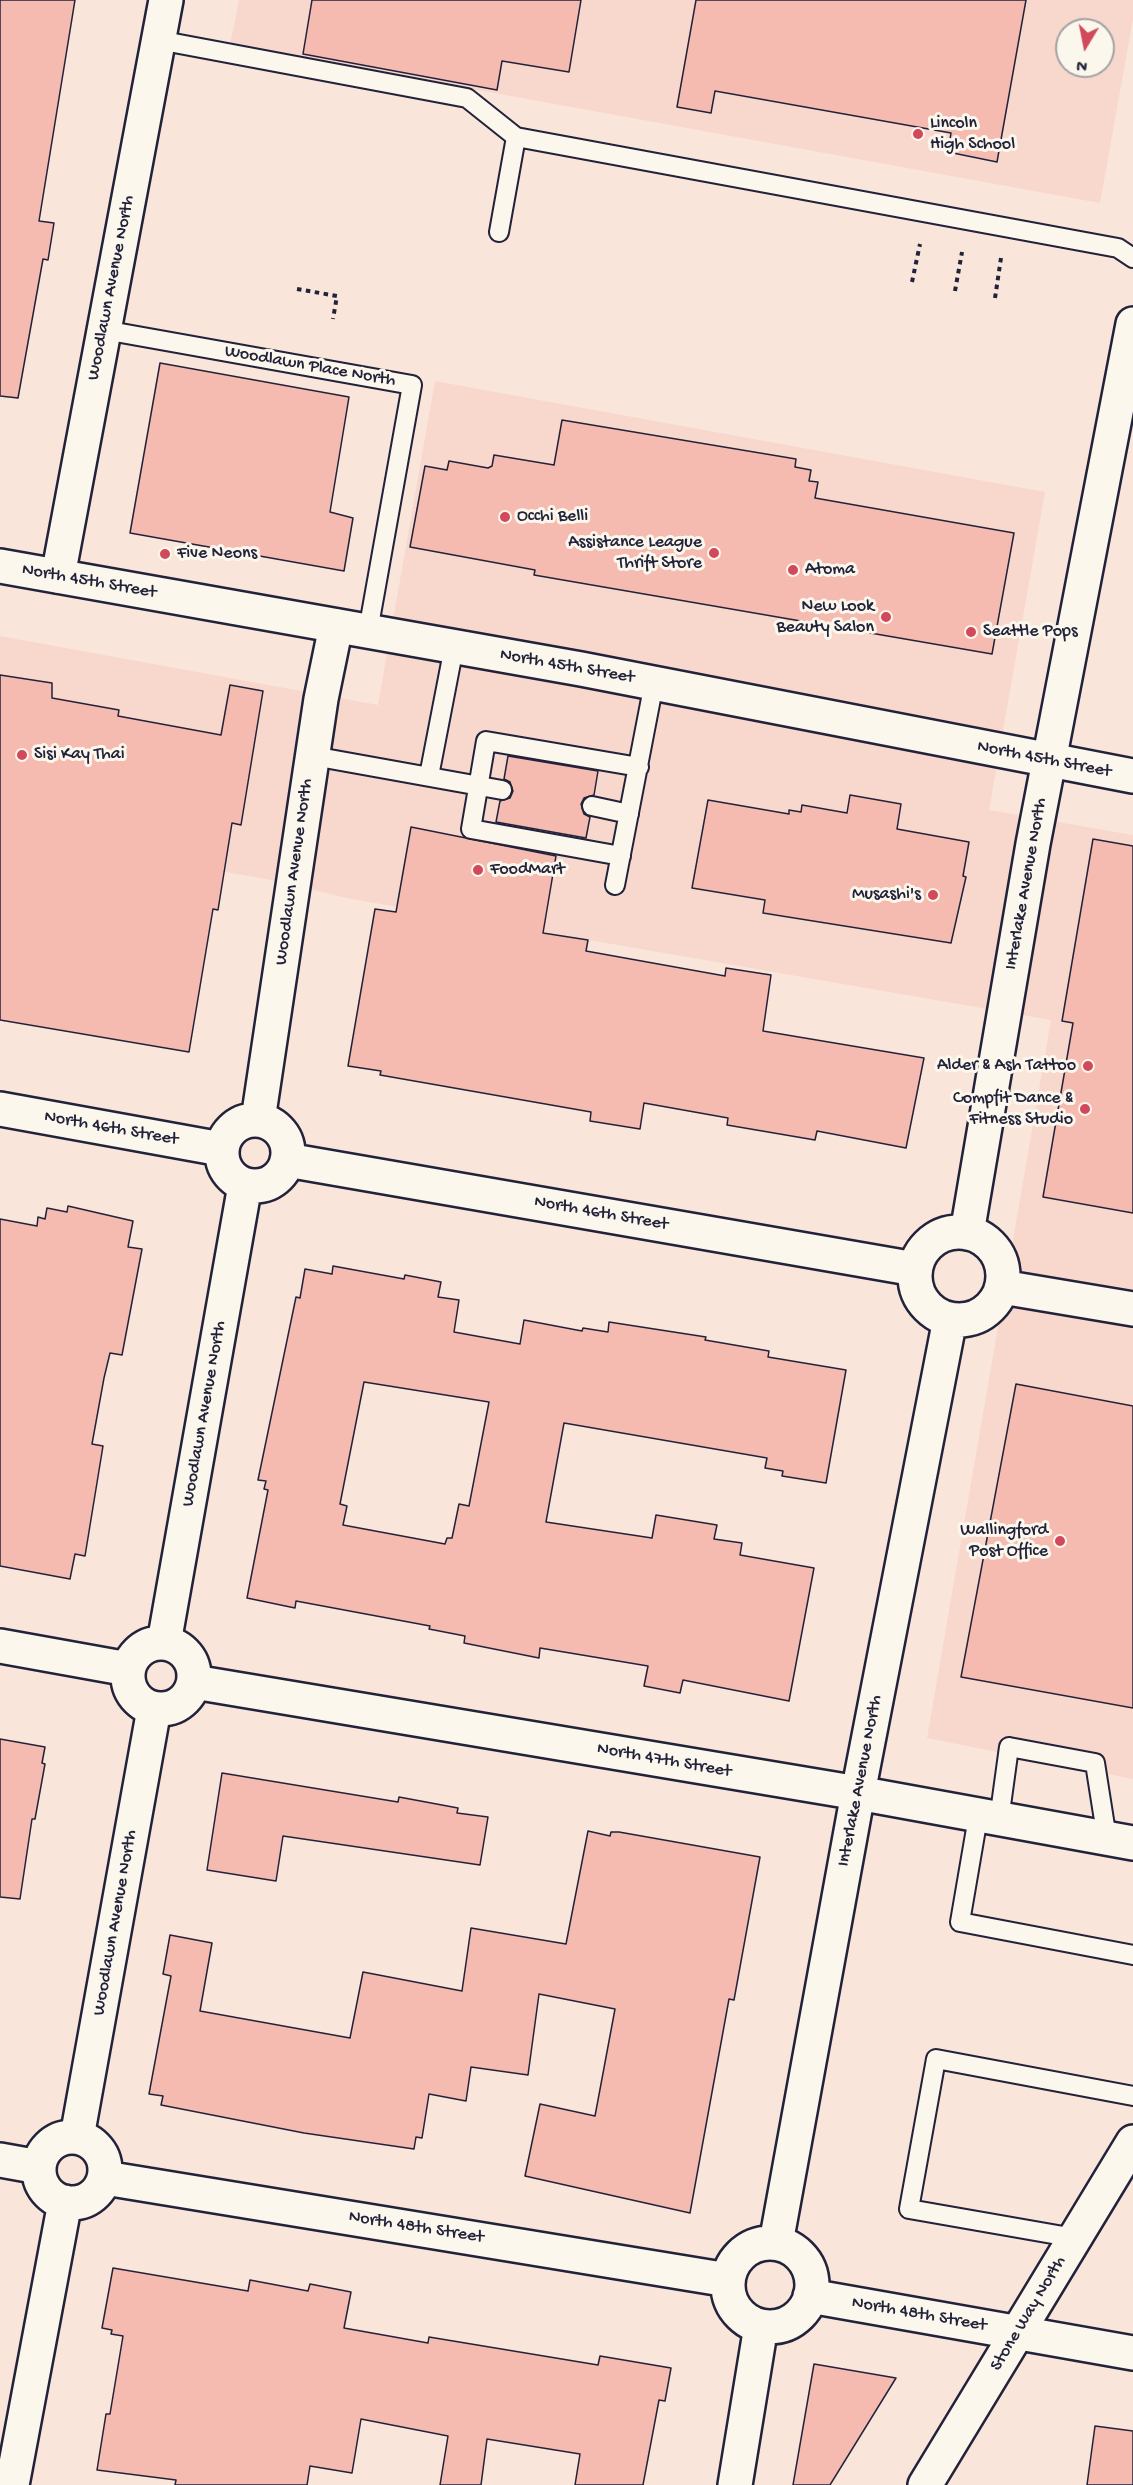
<!DOCTYPE html>
<style>
body{margin:0}
#map{position:relative;width:1133px;height:2485px;overflow:hidden;background:#f9e5da;font-family:"Gochi Hand",sans-serif}
canvas{display:block}
.north{position:absolute;left:1055px;top:18px;width:60px;height:60px;box-sizing:border-box;background:#fbf7ec;border:2px solid #a4a2a5;border-radius:50%;rotate:190deg;font-size:16px;font-weight:700;line-height:24px;text-align:center;color:#22223b}
.north::after{content:'';display:block;margin:auto;width:21px;height:27px;background:#d1495b;clip-path:polygon(50% 0,100% 100%,50% 72%,0 100%)}
</style>
<div id="map">
<canvas width="1133" height="2485"></canvas>
<div class="north">N</div>
</div>
<script>
const ctx = document.querySelector('canvas').getContext('2d');
ctx.lineJoin = 'round';
function fillPath(path, color) { ctx.fillStyle = color; ctx.fill(path, 'evenodd'); }
function strokePath(path, color, width, dash) { ctx.strokeStyle = color; ctx.lineWidth = width; ctx.lineCap = dash ? 'butt' : 'round'; ctx.setLineDash(dash || []); ctx.stroke(path); }
function label(font, color, halo, rows, align = 'center') {
  ctx.font = font + ' "Gochi Hand",sans-serif'; ctx.lineWidth = 6; ctx.setLineDash([]); ctx.textBaseline = 'middle'; ctx.strokeStyle = halo; ctx.fillStyle = color; for (const [text, x, y, turn = 0] of rows) {
    ctx.save(); ctx.translate(x, y); ctx.rotate((+turn || 0) * Math.PI / 180); ctx.textAlign = isNaN(turn) ? turn : align; if (halo) ctx.strokeText(text, 0, 0); ctx.fillText(text, 0, 0); ctx.restore();
  }
}
const built = new Path2D(`
 M239,0h894v19l-33,184 -870,-158zM1067,30h36v36h-36z
 M435,381l610,111 -56,318 144,25v944l-206,-41 124,-718 -705,-122 -63,-16 -283,-49v-197l378,69z`);
const building = new Path2D(`
 M0,0h75l-36,221 15,2 -6,37 -5,-1 -25,139 -18,-2z
 M312,0h269l-12,72 -67,-11 -5,29 -194,-36z
 M696,0h330l-29,162 -49,-10 3,-19 -236,-42 -4,22 -34,-6z
 M160,363l189,34 -19,115 23,6 -9,53 -214,-38z
 M562,420l234,39 -1,8 16,3 -2,11 9,1 -3,16 199,35 -22,121 -458,-79 1,-5 -125,-23 15,-81 22,4 2,-9 39,7 4,-2 2,-11 60,10z
 M0,675l52,8v15l67,12 -1,6 103,19 9,-50 33,6 -22,134 -9,-2 -14,87 -5,-1 -24,143 -189,-32z
 M508,756l90,15 -4,24 -10,3 -3,6 3,10 6,3 -4,21 -90,-16 4,-21 10,-3 3,-7 -3,-9 -6,-3z
 M850,795l51,9 -4,25 72,13 -6,34 3,1 -15,66 -188,-30 2,-13 -73,-12 16,-88 81,14v-4l12,2 1,-7 45,8z
 M411,827l145,29 -13,77 45,7 -2,11 139,25 1,-8 45,7 -8,56 161,27 -18,90 -89,-17 -2,9 -88,-15 1,-7 -84,-15 -4,26 -50,-8 1,-9 -211,-37 1,-4 -33,-5 27,-157 21,3z
 M1093,839l40,7v367l-90,-16 30,-174 -11,-2z
 M68,1206l65,15 -5,26 14,2 -20,106 -12,-2 -6,25 -12,66 11,2 -18,110 -10,-2 -5,25 -70,-13v-347l37,7 1,-9 7,2 2,-11 20,4z
 M333,1266l71,13 1,-4 36,7 -3,15 21,3 -5,32 66,12 4,-24 58,11 1,-3 25,4 1,-10 97,15 -1,3 64,11 -1,6 78,13 -20,113 -44,-7 1,-5 -18,-3 2,-10 -203,-35 -18,99 106,16 4,-23 61,10 -3,14 28,4 -2,12 74,13 -25,133 -106,-21 -3,13 -36,-7 4,-20 -108,-18 -1,10 -75,-15 1,-7 -36,-7 1,-3 -134,-25 -1,7 -48,-10 21,-108 -4,-1 2,-8 -8,-1 38,-183 4,1 5,-29 27,5zM364,1382l125,20 -20,104 -10,-2 -7,34h-5l-2,6 -102,-19 4,-19 -7,-2z
 M1016,1384l117,22v302l-172,-31z
 M0,1739l45,8 -3,16 3,1 -10,55h-3l-12,80 -20,-2z
 M222,1773l176,29 1,-5 59,11 -1,5 31,4 -8,48 -197,-29 -7,45 -69,-11z
 M588,1831l22,5 1,-4h8l141,25 -26,143 -5,-1 -39,214 -165,-37 15,-72 55,12 20,-107 -76,-15 -11,81 -57,-8 -5,34 -37,-7 -7,44 -6,-1 -2,12 -110,-16 -143,-28 2,-9 -14,-2 22,-118 -8,-2 7,-39 42,8 -12,68 150,27 13,-66 99,19 9,-63 95,16z
 M113,2268l135,23 2,-11 58,11 2,-7 41,8 -7,36 84,15 1,-6 169,28 2,-9 71,12 -6,33 -6,-1 -16,85h-68l5,-31 -93,-15 -6,46h-41l8,-49 -87,-17 -9,54 -42,-7 -3,19h-132l1,-5 -79,-10 9,-56h4l13,-78 -12,-2 1,-4 -10,-2z
 M814,2364l82,14 -66,107h-37z
 M1095,2426l38,5v54h-46z`);
const path = new Path2D(`
 M912,282l8,-38
 M297,289l40,7 -4,23
 M955,291l7,-39
 M995,298l6,-40`);
const service = new Path2D(`
 M158,40l309,58 49,39 602,111 15,10
 M499,232l17,-95
 M104,330l308,55 -44,246
 M313,756l189,34
 M429,776l25,-129
 M592,806l37,8
 M621,856l-150,-27 15,-88 153,26
 M615,885l39,-202
 M978,1817l-18,105 173,33
 M999,1820l10,-73 86,16 12,76
 M1075,2238l-166,-29 27,-150 197,37`);
const minor = new Path2D(`
 M58,576l108,-576
 M0,1109l221,40
 M222 1153a33 33 0 1 1 66 0a33 33 0 1 1-66 0Z
 M258,1120l63,-421 15,-73
 M287,1160l628,109
 M915 1276a44 44 0 1 1 88 0a44 44 0 1 1-88 0Z
 M967,1233l66,-389 100,-520
 M1002,1287l131,22
 M128 1676a33 33 0 1 1 66 0a33 33 0 1 1-66 0Z
 M164,1643l81,-458
 M0,1646l128,23
 M194,1682l664,111 275,50
 M39 2170a33 33 0 1 1 66 0a33 33 0 1 1-66 0Z
 M77,2137l77,-428
 M0,2160l39,7
 M105,2178l623,102
 M728 2285a42 42 0 1 1 84 0a42 42 0 1 1-84 0Z
 M776,2243l82,-450 92,-474
 M810,2296l323,57
 M12,2485l53,-283
 M735,2485l26,-159`);
const secondary = new Path2D(`
 M0,566l581,103 552,107
 M925,2485l208,-343`);
const markers = [
 [918,134,6,"#d1495b"],
 [505,517,6,"#d1495b"],
 [714,553,6,"#d1495b"],
 [165,554,6,"#d1495b"],
 [793,570,6,"#d1495b"],
 [886,617,6,"#d1495b"],
 [971,632,6,"#d1495b"],
 [22,755,6,"#d1495b"],
 [478,870,6,"#d1495b"],
 [933,895,6,"#d1495b"],
 [1088,1066,6,"#d1495b"],
 [1085,1109,6,"#d1495b"],
 [1060,1541,6,"#d1495b"]
];
const poiNames = [
 ["Lincoln",930,124],
 ["High School",930,145],
 ["Occhi Belli",517,517],
 ["Assistance League",702,543,"right"],
 ["Thrift Store",702,564,"right"],
 ["Five Neons",177,554],
 ["Atoma",805,570],
 ["New Look",874,607,"right"],
 ["Beauty Salon",874,628,"right"],
 ["Seattle Pops",983,632],
 ["Sisi Kay Thai",34,755],
 ["FoodMart",490,870],
 ["Musashi's",921,895,"right"],
 ["Alder & Ash Tattoo",1076,1066,"right"],
 ["Compfit Dance &",1073,1099,"right"],
 ["Fitness Studio",1073,1120,"right"],
 ["Wallingford",1048,1531,"right"],
 ["Post Office",1048,1552,"right"]
];
const streetNames = [
 ["Woodlawn Avenue North",112,288,-79],
 ["Woodlawn Place North",310,367,10],
 ["North 45th Street",89,582,10],
 ["North 45th Street",567,667,10],
 ["North 45th Street",1044,760,11],
 ["Woodlawn Avenue North",295,872,-82],
 ["Interlake Avenue North",1027,884,-80],
 ["North 46th Street",111,1129,10],
 ["North 46th Street",601,1214,10],
 ["Woodlawn Avenue North",205,1414,-80],
 ["North 47th Street",664,1761,10],
 ["Interlake Avenue North",861,1781,-79],
 ["Woodlawn Avenue North",116,1923,-80],
 ["North 48th Street",416,2228,9],
 ["Stone Way North",1029,2314,-59],
 ["North 48th Street",919,2315,10]
];
fillPath(built, '#f8d8cd');
fillPath(building, '#f5bab0');
strokePath(building, '#22223b', 1.5);
strokePath(service, '#22223b', 22);
strokePath(minor, '#22223b', 38);
strokePath(secondary, '#22223b', 38);
strokePath(path, '#22223b', 4, [4.5, 4.5]);
strokePath(service, '#fbf7ec', 18);
strokePath(minor, '#fbf7ec', 33);
strokePath(secondary, '#fbf7ec', 33);
for (const [x, y, r, color] of markers) { const dot = new Path2D(); dot.arc(x, y, r, 0, 2 * Math.PI); ctx.fillStyle = color; ctx.fill(dot); strokePath(dot, '#fbf7ec', 2); }
label('18px', '#22223b', '#fbf7ec', poiNames, 'left');
label('18px', '#22223b', '#fbf7ec', streetNames);
</script>
